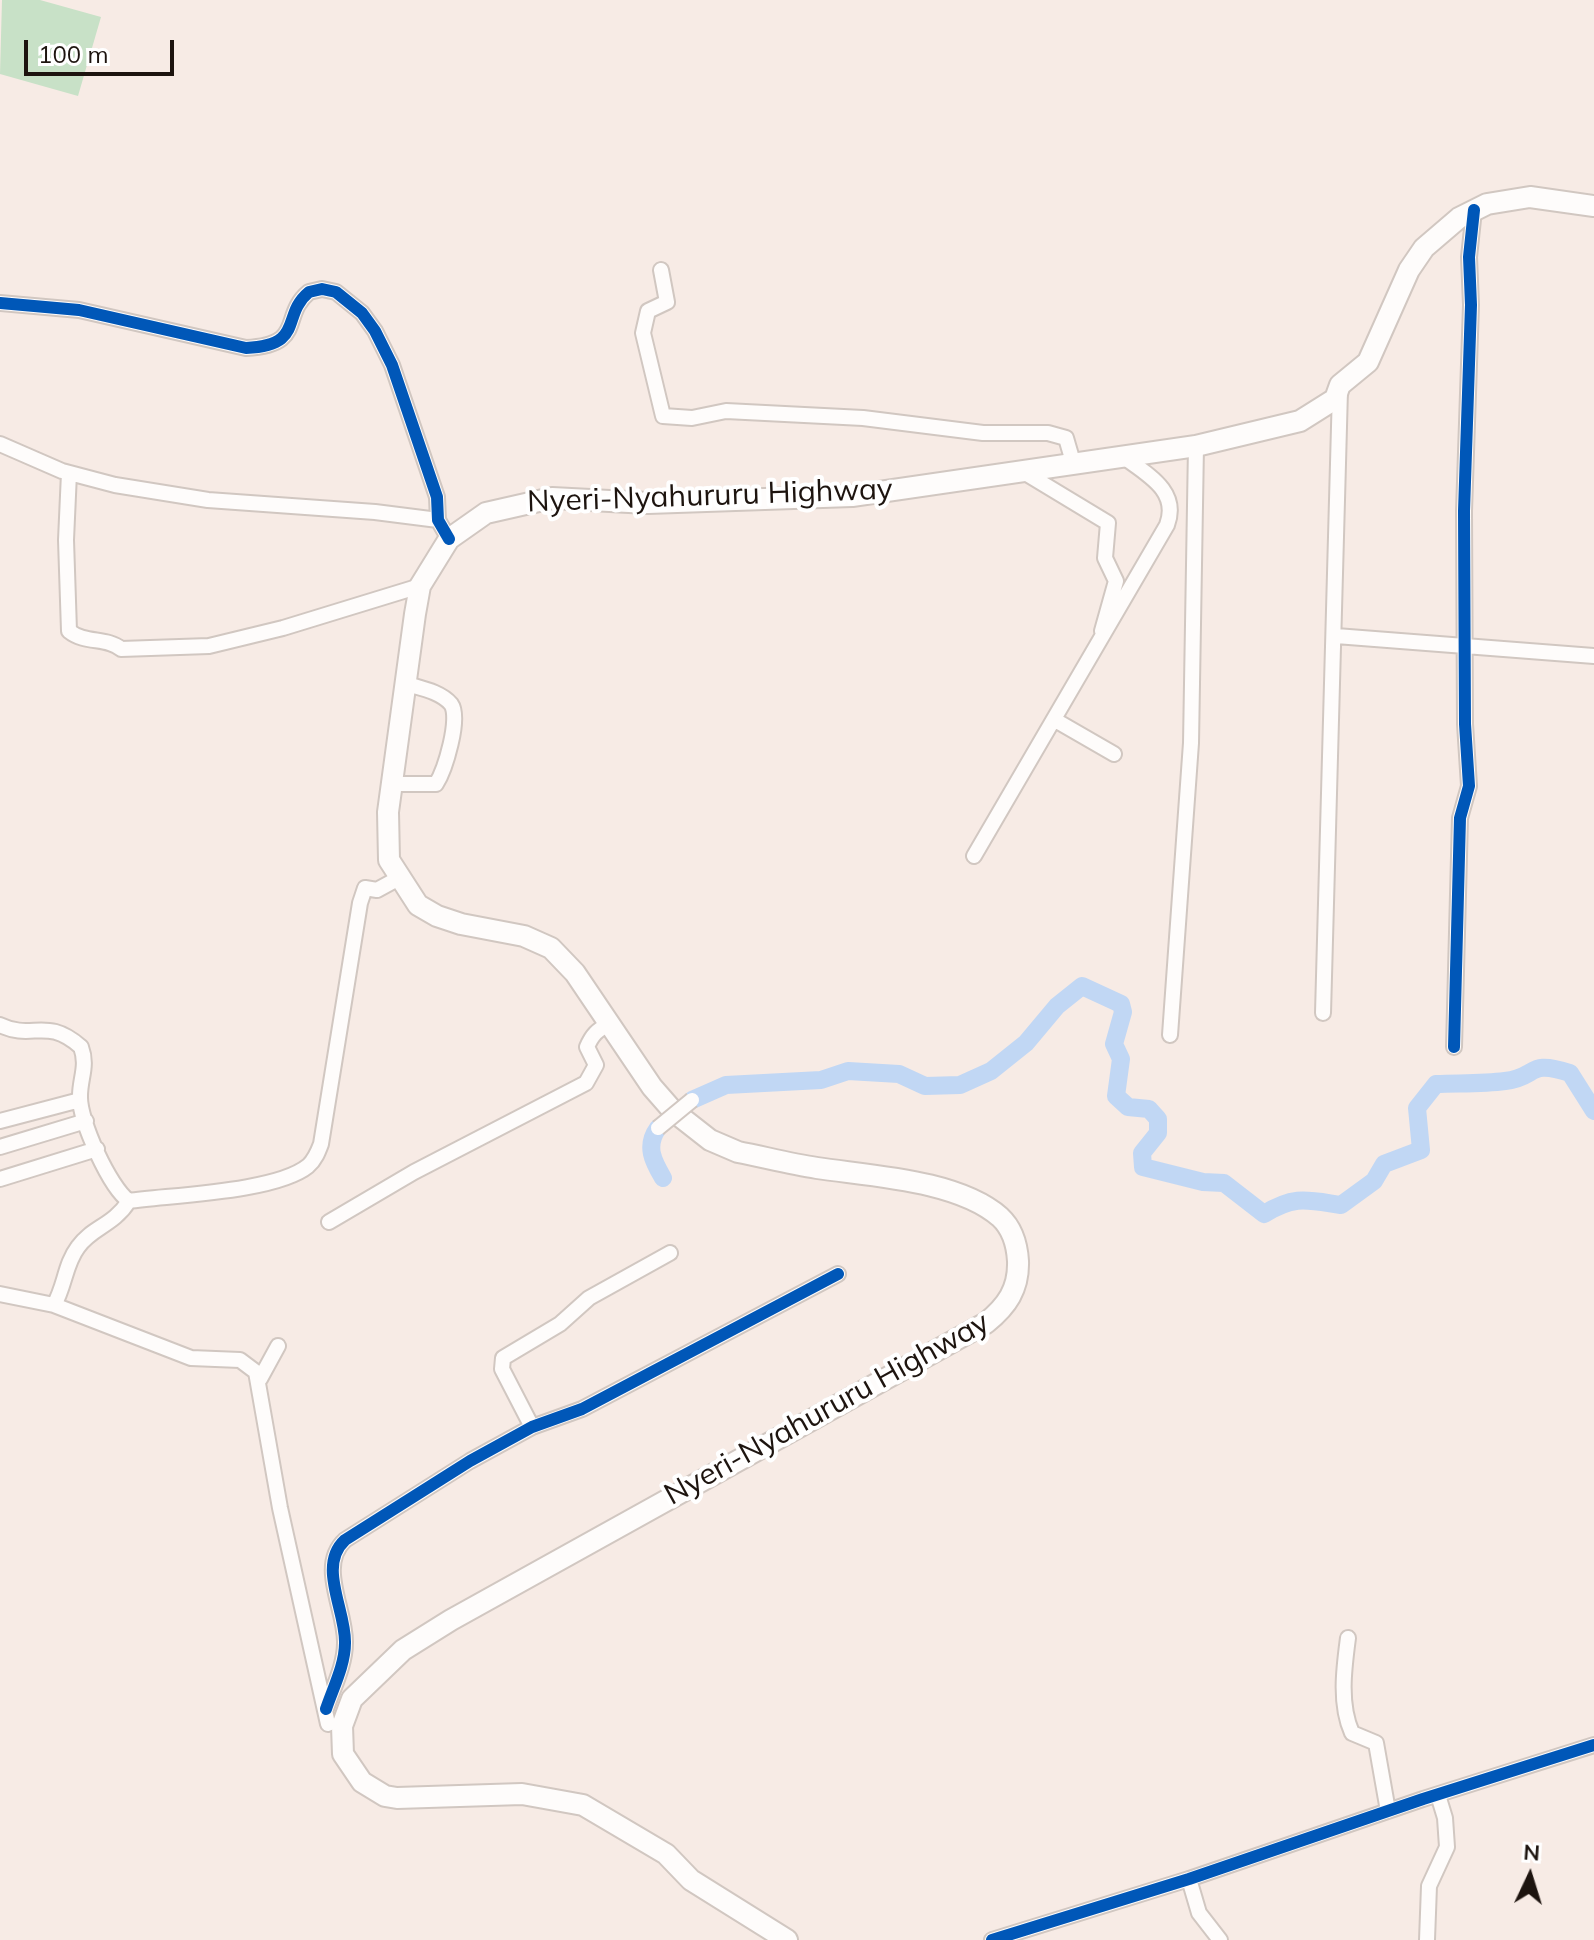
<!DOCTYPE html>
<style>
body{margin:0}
#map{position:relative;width:1594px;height:1940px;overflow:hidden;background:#f7ebe5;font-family:Mulish,sans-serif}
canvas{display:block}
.north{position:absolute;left:1490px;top:1836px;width:80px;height:80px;-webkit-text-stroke:6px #fff;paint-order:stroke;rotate:4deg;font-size:22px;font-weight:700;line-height:32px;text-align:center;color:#1d140f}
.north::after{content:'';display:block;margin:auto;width:28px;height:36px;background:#1d140f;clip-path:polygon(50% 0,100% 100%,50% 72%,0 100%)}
.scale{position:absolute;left:24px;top:40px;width:150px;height:36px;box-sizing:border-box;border:4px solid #1d140f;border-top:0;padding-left:10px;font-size:24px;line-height:28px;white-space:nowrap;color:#1d140f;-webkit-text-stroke:6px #fff;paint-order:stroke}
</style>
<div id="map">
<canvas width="1594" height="1940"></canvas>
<div class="north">N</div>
<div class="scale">100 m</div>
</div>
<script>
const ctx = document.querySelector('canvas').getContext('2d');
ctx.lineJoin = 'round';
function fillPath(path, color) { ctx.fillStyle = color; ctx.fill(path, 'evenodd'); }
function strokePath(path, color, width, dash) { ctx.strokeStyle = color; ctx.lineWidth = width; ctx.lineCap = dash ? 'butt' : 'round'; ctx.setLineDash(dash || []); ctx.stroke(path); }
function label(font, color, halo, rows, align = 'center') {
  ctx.font = font + ' Mulish,sans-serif'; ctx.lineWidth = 8; ctx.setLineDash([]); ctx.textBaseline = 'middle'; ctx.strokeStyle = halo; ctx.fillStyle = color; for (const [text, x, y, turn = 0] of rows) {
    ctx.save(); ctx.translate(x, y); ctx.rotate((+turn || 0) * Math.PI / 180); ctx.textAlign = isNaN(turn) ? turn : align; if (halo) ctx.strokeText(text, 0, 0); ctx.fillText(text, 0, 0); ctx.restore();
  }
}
const green = new Path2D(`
 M2,0h38l61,17 -23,79 -78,-22z`);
const river = new Path2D(`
 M692,1100l34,-15 95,-5 27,-9 51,3 26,12 35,-1 31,-14 35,-28 31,-37 25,-20 39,18 2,8 -9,32 7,15 -5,37 12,11 21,2 9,10v14l-16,20 1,14 60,15 21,1 40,31c31,-19 43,-14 77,-9l33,-24 10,-17 37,-14 -4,-42 19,-24c23,-1 47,0 69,-3 34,-4 21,-22 65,-8l24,38
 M658,1128c-13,18 -5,33 5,50`);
const minor = new Path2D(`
 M661,270l6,32 -19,9 -5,22 20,83 29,2 34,-7 137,7 120,15h65l18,5 7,24
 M0,303l79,7 167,38c60,-3 34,-32 63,-56l13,-3 14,3 26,21 13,18 17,34 45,132 1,23 11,19
 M0,444l62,27 53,14 93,15 167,12 63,8
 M1022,471l86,52 -3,35 11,23 -14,50
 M69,473l-3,67 3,91c16,13 38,6 52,18l88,-3 74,-18 137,-42
 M1336,636l258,20
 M1055,720l59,34
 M392,784h44c9,-14 25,-66 15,-80 -11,-13 -32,-16 -47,-21
 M974,856l193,-331c13,-35 -21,-51 -46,-70
 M1323,1013l17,-623
 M0,1025c33,16 46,-9 81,22 7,19 -1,31 -1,49 -1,24 30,92 49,105 -16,25 -37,26 -51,46 -13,17 -13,39 -24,58
 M1170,1035l21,-292 5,-297
 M1454,1047l6,-229 9,-32 -4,-62 -1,-213 7,-206 -2,-48 5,-47
 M0,1121l80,-21
 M0,1147l86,-26
 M0,1179l97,-30
 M129,1201c43,-6 147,-9 179,-35 7,-6 10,-14 13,-22l39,-241 5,-15 12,2 22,-12
 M329,1222l85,-50 172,-89 10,-18 -9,-18c5,-12 10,-17 22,-23
 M0,1294l54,11 137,53 49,2 16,12 24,136 48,216
 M260,1379l18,-33
 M532,1427l-30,-58 1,-11 57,-34 29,-26 81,-45
 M1348,1638c-4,30 -9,66 4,95l24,10 12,68
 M326,1709c7,-21 19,-44 19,-66 1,-33 -28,-77 0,-103l125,-79 62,-34 50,-18 256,-135
 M1189,1879l10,34 21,27
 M992,1940l197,-61 234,-80 171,-54
 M1427,1940l2,-54 18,-39 -2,-29 -7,-23`);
const highway = new Path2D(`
 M787,1940l-96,-60 -25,-26 -83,-49 -61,-11 -125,4 -12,-2 -23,-14 -19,-28 -1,-28 10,-27 51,-49 48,-30 535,-297c21,-17 33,-34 32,-62 -1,-17 -5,-32 -18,-44 -42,-37 -130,-41 -183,-49 -27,-4 -53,-11 -79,-16l-28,-12 -37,-29 -21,-24 -77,-114 -24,-25 -27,-12 -63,-12 -24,-8 -19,-11 -29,-45 -1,-48 27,-198 5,-28 29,-47 37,-26 66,-15 96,5 204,-7 344,-50 104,-25 35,-22 5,-14 28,-23 41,-92 15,-22 35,-30 28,-14 43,-7 64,9`);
const minorBridge = new Path2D(`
 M658,1128l34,-28`);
const cycleway = new Path2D(`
 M0,303l79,7 167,38c60,-3 34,-32 63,-56l13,-3 14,3 26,21 13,18 17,34 45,132 1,23 11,19
 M1454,1047l6,-229 9,-32 -4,-62 -1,-213 7,-206 -2,-48 5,-47
 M326,1709c7,-21 19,-44 19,-66 1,-33 -28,-77 0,-103l125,-79 62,-34 50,-18 256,-135
 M992,1940l197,-61 234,-80 171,-54`);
const streetNames = [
 ["Nyeri-Nyahururu Highway",710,496,-2],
 ["Nyeri-Nyahururu Highway",827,1409,-29]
];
fillPath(green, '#c8e1c7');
strokePath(river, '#c1d7f4', 18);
strokePath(minor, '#d1c7c1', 18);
strokePath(highway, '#d1c7c1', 24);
strokePath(minor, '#fefcfb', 14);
strokePath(highway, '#fefcfb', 20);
strokePath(minorBridge, '#d1c7c1', 18, []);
strokePath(minorBridge, '#fefcfb', 14);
strokePath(cycleway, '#0057b8', 12);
label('30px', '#1d140f', '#fff', streetNames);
</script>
